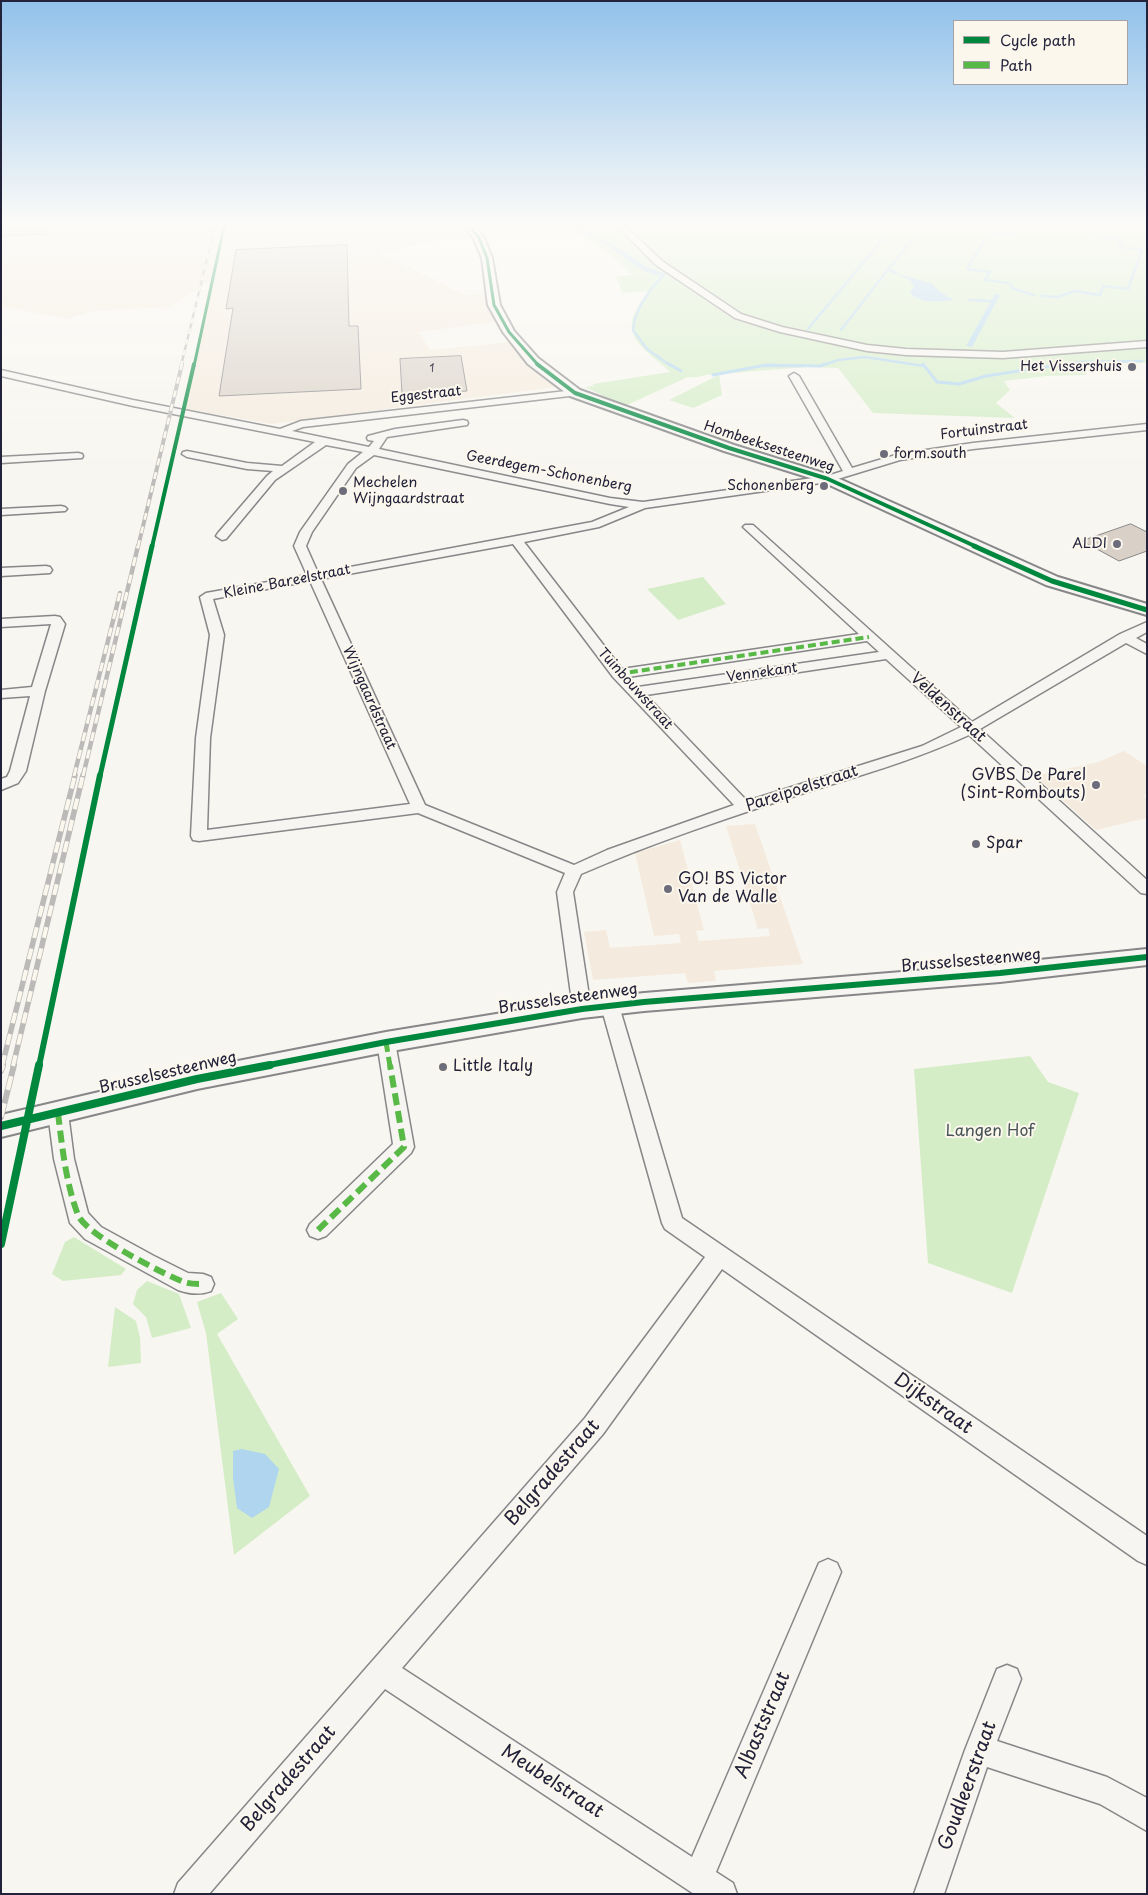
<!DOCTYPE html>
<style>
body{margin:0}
#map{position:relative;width:1148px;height:1895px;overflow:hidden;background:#f8f6f0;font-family:"Playpen Sans",sans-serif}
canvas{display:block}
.frame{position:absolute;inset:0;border:2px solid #22223b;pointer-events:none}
.legend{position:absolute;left:953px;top:20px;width:175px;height:65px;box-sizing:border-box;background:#fbf7ec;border:1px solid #a4a2a5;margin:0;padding:6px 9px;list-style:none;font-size:15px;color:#22223b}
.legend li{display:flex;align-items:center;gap:10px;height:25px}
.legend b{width:25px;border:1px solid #a4a2a5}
</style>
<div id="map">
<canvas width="1148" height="1895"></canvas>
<div class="frame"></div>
<ul class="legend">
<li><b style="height:6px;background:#00873e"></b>Cycle path</li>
<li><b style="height:6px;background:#58b947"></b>Path</li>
</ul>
</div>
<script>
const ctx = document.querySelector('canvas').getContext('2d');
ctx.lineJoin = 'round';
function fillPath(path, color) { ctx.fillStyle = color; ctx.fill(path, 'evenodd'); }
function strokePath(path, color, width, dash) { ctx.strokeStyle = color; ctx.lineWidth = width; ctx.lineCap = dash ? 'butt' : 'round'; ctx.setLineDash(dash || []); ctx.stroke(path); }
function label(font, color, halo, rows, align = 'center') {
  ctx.font = font + ' "Playpen Sans",sans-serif'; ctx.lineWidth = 4; ctx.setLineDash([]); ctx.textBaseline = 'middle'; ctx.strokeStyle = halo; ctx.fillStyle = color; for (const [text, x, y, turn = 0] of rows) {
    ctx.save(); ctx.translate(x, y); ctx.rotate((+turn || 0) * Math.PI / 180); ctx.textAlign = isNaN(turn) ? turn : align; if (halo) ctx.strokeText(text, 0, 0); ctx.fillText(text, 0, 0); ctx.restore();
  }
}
const built = new Path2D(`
 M1,222h460l7,8 3,9 -42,2 -32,9 -18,2 86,43 21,-2 10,29 -78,10 13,18 78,-8 16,19 31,26 -284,37 -87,-15 25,-128 -40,26 -76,4 -28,8 -65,-13z
 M1124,751l23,15v28l-4,2 4,3v19l-51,12 -61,-54 63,-14z
 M755,824l48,140 -89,7 2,10 -28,2 -3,-10 -92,7 -9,-48 22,-2 4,18 71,-5 -2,-9 -25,2 -19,-83 45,-13 24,90 -8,1 3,10 71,-5 -2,-8 -10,1 -32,-103z`);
const green = new Path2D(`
 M558,222h589v141l-63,1 2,11 -39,1 -43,5 6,9 -14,13 19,15 -142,-5 -35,-45 -31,-1 -88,7 3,21 -29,13 -24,-8 50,-25c-11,-3 -20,4 -31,2l-61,28h-5l-37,-18 9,-1 -1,-2 77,-12c-16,-17 -47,-30 -36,-58 3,-8 11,-16 16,-23l-28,2 -6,-17 16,-1c-22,-24 -48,-37 -74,-53z
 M703,577l23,27 -48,16 -31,-31z
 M1030,1056l18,26 31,11 -67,200 -84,-30 -14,-194z
 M74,1237l52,32 -5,6 -58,6 -11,-7 13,-32z
 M147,1281l32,13 12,34 -39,10 -6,-21 -13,-13 4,-14z
 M221,1293l17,26 -21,15 93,162 -76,59 -28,-222 -9,-31z
 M115,1307l21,14 4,16 1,26 -33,4z`);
const water = new Path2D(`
 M565,222h8l53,30 18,14 23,8c-21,4 -36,-13 -52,-23 -16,-11 -34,-19 -50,-29z
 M894,273l37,10 9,9 14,8c-12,1 -36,5 -44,-8l4,-5 -4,-7z
 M995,294l5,1 -28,52 -6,-1z
 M242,1449l23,5 14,15 -10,38 -17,11 -15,-10 -4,-30v-27z`);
const streamFar1 = new Path2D(`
 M1076,227l16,4 7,6 23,3 -3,7 23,3 -6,18
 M762,231l8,-9
 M979,249l11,-17 23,3 4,-7 22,2 11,-4h19
 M978,251l-11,18 23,3 -5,8 24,3 5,6 20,6
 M891,266l35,-44
 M888,270l8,3
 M656,273l8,2c-15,15 -29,33 -31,55l14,19 24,17
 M1042,296l16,1 16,-6 26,4 3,-9 25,3 7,-20
 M969,300l21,1
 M808,329l89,-107
 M841,330l48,-62
 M762,366h40
 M821,366l17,-6 27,-3 59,9
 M1055,366l25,-4 62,-1`);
const stream = new Path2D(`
 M669,364l12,7
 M923,364l14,18 22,2 27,-8 78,-12
 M713,375l53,-10 54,1 5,-2`);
const building = new Path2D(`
 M1,222h47v12l-47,2z
 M347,245l2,81h9l3,63 -142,7 14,-88 -7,1 10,-59z
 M461,356l6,35 -65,3 -2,-35z
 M1131,524l16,8v19l-28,10 -37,-20z`);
const street = new Path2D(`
 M613,222h8l41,39 79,53 41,13 85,18 39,4 97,3 144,-11v6l-144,11 -97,-3 -39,-4 -87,-19 -45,-14 -79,-53z
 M1,370l132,30 147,29 21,-8 274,-31 5,3 -2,2 -275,32 -11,4 77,16 5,-6 -6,-1 -1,-2 1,-2 27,-7 68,-9 4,1 1,2 -1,2 -80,12 -8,12 231,49 33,4 184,-26 16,-5 -54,-95 5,-3 5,3 53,92 47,-14 74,-11 174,-19v6l-174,19 -73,11 -72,22 -183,26 -46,19 -75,15 98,127 237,-35 -116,-107 2,-2h8l219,197 148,-88 27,-12v10l-11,6 11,6v10l-21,-11 -146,86 167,151v14l-6,-1 -172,-158c-54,25 -111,41 -168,59 -74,24 -149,49 -220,80l-8,18 18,117 -3,5 -6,2 -6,-2 -3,-5 -16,-117 8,-19 -147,-60 -219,28 -6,-1 -2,-4 5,-98 14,-103 -10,-38 6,-4 101,-18 -13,-29 6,-14 48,-68 15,-12 -37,-7 -51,35 -49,59 -4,1 -6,-4 2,-3 49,-57 6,-5 -26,-2 -60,-12 -5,-3 1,-2 4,-1 60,12 35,3 33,-24 -182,-36 -132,-30zM374,455l236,49 19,3 -37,15 -274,51 -12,-27 6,-14 44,-64zM513,544l100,133 121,128 -127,45 -33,15 -149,-60 -104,-226zM310,581l100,223 -203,26 3,-92 14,-103 -11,-36zM867,641l12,11 -241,35 -10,-10zM886,659l75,68 -39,19 -175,55 -101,-106z
 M78,453l4,1 1,2 -1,2 -81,5v-6z
 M61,506l4,1 2,2 -2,2 -64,4v-6z
 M46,566l4,1 2,3 -2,3 -49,3v-8z
 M55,616l5,1 5,7 -20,67 -19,80 -8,12 -17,7v-11l6,-2 3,-6 20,-75 -29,2v-8l31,-3 19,-63 -50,3v-8z
 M610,999l6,2 3,5 63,212 465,318v29l-9,-4 -416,-292 -119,165 -201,234 290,189 127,-294 9,-4 9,4 4,9 -125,300 17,11 4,11h-43l-309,-205 -176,205h-35l4,-11 407,-465 120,-161 -40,-28 -3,-6 -61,-217 3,-5z
 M386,1035l7,2 2,5 19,105 -3,6 -85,83 -8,3 -8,-3 -3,-6 3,-6 83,-80 -16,-102 2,-5z
 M58,1105l7,3 3,5 6,46 14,54 13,14 53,29 34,17 15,1 8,3 3,7 -3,7c-11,4 -22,3 -33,-1l-93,-51 -15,-16 -16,-64 -6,-46 3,-5z
 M1007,1665l10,4 4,10 -24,62 110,36 40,21v33l-47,-27 -113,-37 -43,127h-30l51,-144 28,-71 4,-10z`);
const secondary = new Path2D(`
 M461,222h10l13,16 8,20 8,47 14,26 24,27 42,32 154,55 99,31 225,101 89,27v11l-101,-30 -223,-103 -99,-31 -154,-55 -42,-32 -25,-32 -15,-27 -6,-47 -8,-19z
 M1147,949v16l-147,17 -356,29 -62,7 -196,34 -189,37 -196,48v-22l196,-46 189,-37 196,-32 62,-7 356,-29z`);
const railFar4 = new Path2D(`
 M181,366l35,-144`);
const railFar3 = new Path2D(`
 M138,547l44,-183`);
const railFar2 = new Path2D(`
 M74,776l46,-183
 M83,776l55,-230`);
const railFar1 = new Path2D(`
 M2,1066l73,-291
 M13,1066l70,-291`);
const rail = new Path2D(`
 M1,1071l2,-6
 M1,1117l13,-52`);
const quietFar2 = new Path2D(`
 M618,674l251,-37`);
const quietFar1 = new Path2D(`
 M386,1042l4,24`);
const quiet = new Path2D(`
 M58,1113c4,33 8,71 20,102 7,19 85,59 106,67 6,2 13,2 19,2
 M318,1230l86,-83 -14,-82`);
const cyclewayFar4 = new Path2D(`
 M466,222l13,16 8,20 7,47 15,27 30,34
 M194,366l31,-144`);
const cyclewayFar3 = new Path2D(`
 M537,364l38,29 154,55 99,31 149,68
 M152,547l42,-183`);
const cyclewayFar2 = new Path2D(`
 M974,546l78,35 95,29
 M100,776l52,-230`);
const cyclewayFar1 = new Path2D(`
 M39,1066l61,-291
 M264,1066l122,-24 196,-33 62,-7 356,-29 147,-16`);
const cycleway = new Path2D(`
 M1,1126l196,-47 73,-14
 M1,1244l38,-179`);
const markers = [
 [1132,367,5,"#6d6c7a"],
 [884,454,5,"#6d6c7a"],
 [824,486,5,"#6d6c7a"],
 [343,491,5,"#6d6c7a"],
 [1117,544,5,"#6d6c7a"],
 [1096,785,5,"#6d6c7a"],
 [976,844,5,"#6d6c7a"],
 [668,889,5,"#6d6c7a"],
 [443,1067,5,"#6d6c7a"]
];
const farNumbernames = [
 ["1",432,369]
];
const farPoinames = [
 ["Het Vissershuis",1122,367],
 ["form.south",894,454,"left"],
 ["Mechelen",353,483,"left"],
 ["Wijngaardstraat",353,499,"left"],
 ["Schonenberg",814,486],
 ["ALDI",1107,544]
];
const farStreetnames = [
 ["Eggestraat",426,395,-6],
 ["Fortuinstraat",984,430,-7],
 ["Hombeeksesteenweg",769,447,18],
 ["Geerdegem-Schonenberg",549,472,11],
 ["Kleine Bareelstraat",287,582,-11],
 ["Vennekant",762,673,-8],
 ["Tuinbouwstraat",635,689,48],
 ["Wijngaardstraat",369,698,66]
];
const streetNames = [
 ["Veldenstraat",948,708,42],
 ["Pareipoelstraat",802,789,-18],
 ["Brusselsesteenweg",971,961,-5],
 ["Brusselsesteenweg",568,999,-8],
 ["Brusselsesteenweg",168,1073,-13]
];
const poiNames = [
 ["GVBS De Parel",1086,776,"right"],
 ["(Sint-Rombouts)",1086,794,"right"],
 ["Spar",986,844],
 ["GO! BS Victor",678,880],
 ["Van de Walle",678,898],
 ["Little Italy",453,1067]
];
const parkNames = [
 ["Langen Hof",990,1132]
];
const nearStreetnames = [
 ["Dijkstraat",933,1404,35],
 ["Belgradestraat",553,1473,-49],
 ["Albaststraat",763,1725,-67],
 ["Belgradestraat",289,1779,-49],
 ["Meubelstraat",552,1782,33],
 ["Goudleerstraat",968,1786,-70]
];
fillPath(built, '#f4ebde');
fillPath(green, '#d4edc7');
fillPath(water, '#afd5ef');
strokePath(streamFar1, '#afd5ef', 2.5);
strokePath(stream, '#afd5ef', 3);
fillPath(building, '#d9d1c7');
strokePath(building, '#878688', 1);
strokePath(street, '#878688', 3);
strokePath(secondary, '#878688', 4);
fillPath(street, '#f6f5f1');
fillPath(secondary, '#f6f5f1');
strokePath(railFar4, '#bcbab9', 2.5);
strokePath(railFar3, '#bcbab9', 4);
strokePath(railFar2, '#bcbab9', 4.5);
strokePath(railFar1, '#bcbab9', 5.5);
strokePath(rail, '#bcbab9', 6);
strokePath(railFar4, '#fbf7ec', 2, [5.5]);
strokePath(railFar3, '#fbf7ec', 2.5, [7]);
strokePath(railFar2, '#fbf7ec', 3, [9]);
strokePath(railFar1, '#fbf7ec', 4, [11]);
strokePath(rail, '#fbf7ec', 4.5, [14]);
strokePath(quietFar2, '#58b947', 4, [8, 4]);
strokePath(quietFar1, '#58b947', 5, [10, 5]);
strokePath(quiet, '#58b947', 6, [12, 6]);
strokePath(cyclewayFar4, '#00873e', 3);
strokePath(cyclewayFar3, '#00873e', 4);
strokePath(cyclewayFar2, '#00873e', 5);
strokePath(cyclewayFar1, '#00873e', 6);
strokePath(cycleway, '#00873e', 8);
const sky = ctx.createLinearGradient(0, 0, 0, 487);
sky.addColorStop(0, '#91c1eb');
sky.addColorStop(0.46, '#fcfbf8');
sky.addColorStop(1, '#fcfbf800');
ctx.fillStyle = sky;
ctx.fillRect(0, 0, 1148, 487);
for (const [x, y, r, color] of markers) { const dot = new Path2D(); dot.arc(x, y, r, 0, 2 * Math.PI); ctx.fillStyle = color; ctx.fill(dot); strokePath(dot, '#fbf7ec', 2); }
label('11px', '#504e5e', null, farNumbernames);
label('14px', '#22223b', '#fbf7ec', farPoinames, 'right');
label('14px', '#22223b', '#fbf7ec', farStreetnames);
label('16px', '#22223b', '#fbf7ec', streetNames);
label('16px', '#22223b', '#fbf7ec', poiNames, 'left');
label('16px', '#475356', '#fbf7ec', parkNames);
label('19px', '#22223b', '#fbf7ec', nearStreetnames);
</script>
